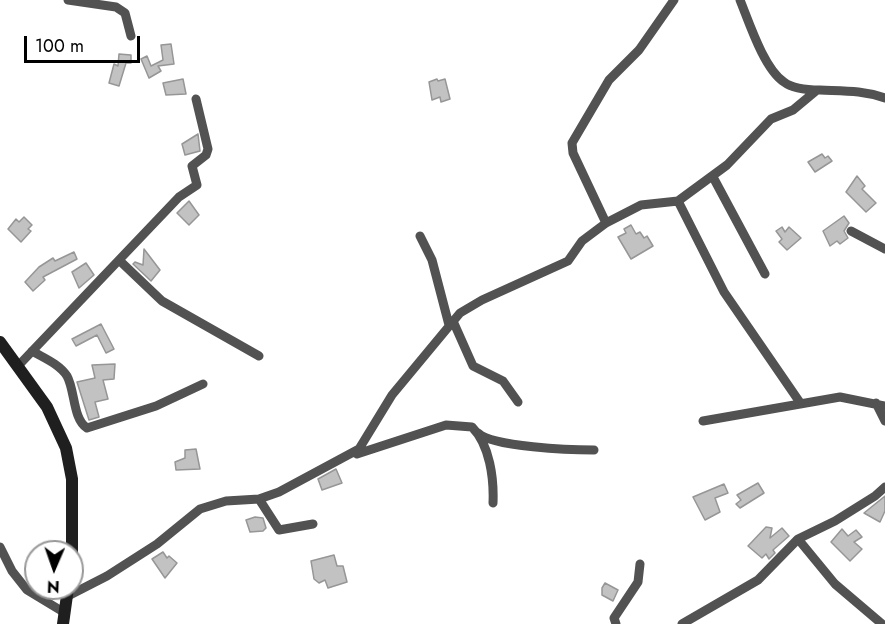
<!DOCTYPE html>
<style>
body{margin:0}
#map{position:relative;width:885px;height:624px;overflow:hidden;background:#fff;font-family:Jost,sans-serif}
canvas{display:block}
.north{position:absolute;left:24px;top:540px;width:60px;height:60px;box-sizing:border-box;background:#fff;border:2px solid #999;border-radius:50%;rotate:182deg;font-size:16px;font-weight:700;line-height:24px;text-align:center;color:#000}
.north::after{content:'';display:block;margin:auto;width:21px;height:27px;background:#000;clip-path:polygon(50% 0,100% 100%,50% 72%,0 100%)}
.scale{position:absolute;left:24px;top:36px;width:116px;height:27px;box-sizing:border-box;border:3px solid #000;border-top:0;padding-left:8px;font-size:18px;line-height:21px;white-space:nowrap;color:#000;-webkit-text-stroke:4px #fff;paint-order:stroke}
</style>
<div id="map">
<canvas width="885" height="624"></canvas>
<div class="north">N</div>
<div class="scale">100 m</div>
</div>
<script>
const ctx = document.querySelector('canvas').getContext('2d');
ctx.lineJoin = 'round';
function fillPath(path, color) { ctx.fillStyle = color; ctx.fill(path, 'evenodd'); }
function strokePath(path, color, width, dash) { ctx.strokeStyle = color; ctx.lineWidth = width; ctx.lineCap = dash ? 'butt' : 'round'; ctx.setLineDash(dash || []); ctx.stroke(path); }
const building = new Path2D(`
 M171,44l3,20 -16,2 3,5 -12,7 -8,-19 6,-3 4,10 12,-6 -2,-15z
 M119,54l12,1v8h-5l-7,23 -10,-3 5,-19 4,2z
 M183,79l3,15 -20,1 -3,-12z
 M437,79l1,2 7,-2 5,20 -9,3 -1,-5 -8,3 -3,-18z
 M198,134l2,17 -15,4 -3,-11z
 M822,154l3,4 3,-2 4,5 -17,11 -7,-10z
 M857,176l8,10 -3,3 14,14 -10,9 -20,-20z
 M189,201l10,14 -10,10 -12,-12z
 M844,216l5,7 -5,8 4,7 -8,6 -3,-3 -7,5 -7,-15z
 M24,217l8,8 -4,4 3,2 -10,11 -13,-13 8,-10 3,3z
 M631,225l5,9 4,-2 4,6 3,-2 6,10 -22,13 -13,-22 8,-4 -2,-4z
 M782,227l3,5 4,-5 12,11 -14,12 -8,-8 3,-3 -6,-8z
 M144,249l16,21 -9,11 -18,-17 2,-2 8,3z
 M74,252l3,7 -34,18 2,3 -12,11 -8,-9 14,-15 14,-9 2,3z
 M86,263l8,12 -15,13 -7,-16z
 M101,324l13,25 -8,4 -9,-18 -21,11 -4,-7z
 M115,364l-1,15 -11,1 5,19 -13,3 4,15 -10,3 -12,-38 18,-4 -3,-13z
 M196,449l4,20 -24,1 -1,-8 10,-4v-8z
 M336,469l6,14 -20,7 -4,-11z
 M758,483l6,10 -24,15 -4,-4 5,-4 -4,-5z
 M724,484l4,9 -13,5 5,14 -15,8 -12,-23z
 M885,496v15l-5,11 -16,-9z
 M255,517l8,1 3,10 -3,3 -13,1 -4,-12z
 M766,527l6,1 -2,10 12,-10 7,8 -16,14 2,3 -6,6 -3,-5 -4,4 -14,-12z
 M842,529l6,7 8,-6 6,7 -8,5 8,7 -12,12 -19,-19z
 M163,552l4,6 2,-2 8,7 -12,15 -13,-19z
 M334,555l3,11h6l4,16 -19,6 -3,-8 -6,3 -5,-4 -3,-18z
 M605,583l13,7 -5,11 -11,-6v-7z`);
const street = new Path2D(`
 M68,0l48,7 9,6 6,23
 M740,0c9,22 24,69 44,82 9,7 25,8 36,8 23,1 43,0 65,8
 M713,177l52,97
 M678,201l46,91 77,112
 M606,223l-33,-70 -1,-10 37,-63 30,-30 35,-50
 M851,231l34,18
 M420,236l12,24 17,65
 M120,261l42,40 97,55
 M453,321l20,45 30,15 15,21
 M32,351c12,7 27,13 35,25 8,14 6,44 20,52l69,-22 47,-22
 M18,366l161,-169 18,-12 -5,-19 14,-11 2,-6 -12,-50
 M876,403l9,18
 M703,421l137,-24 45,9
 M478,433c14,14 94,17 116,17
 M357,454l89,-29 26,2c18,18 22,52 21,76
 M259,499l20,31 34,-6
 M798,539l37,45 47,40
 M0,547l12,24 15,19 38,23
 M66,597l41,-21 50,-32 43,-35 26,-8 33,-2 20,-7 80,-43 33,-54 68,-82 22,-13 86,-39 14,-20 24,-18 35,-18 37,-4 49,-36 44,-46 22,-9 24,-20
 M616,624l-2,-6 24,-36 2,-18
 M682,624l76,-44 40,-41 37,-18 40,-25 10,-9`);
const secondary = new Path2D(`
 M0,342l47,65 19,41 6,31v85
 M63,624l5,-36`);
fillPath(building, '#c2c2c2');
strokePath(building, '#969696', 1.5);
strokePath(street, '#525252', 9);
strokePath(secondary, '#1f1f1f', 12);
</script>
